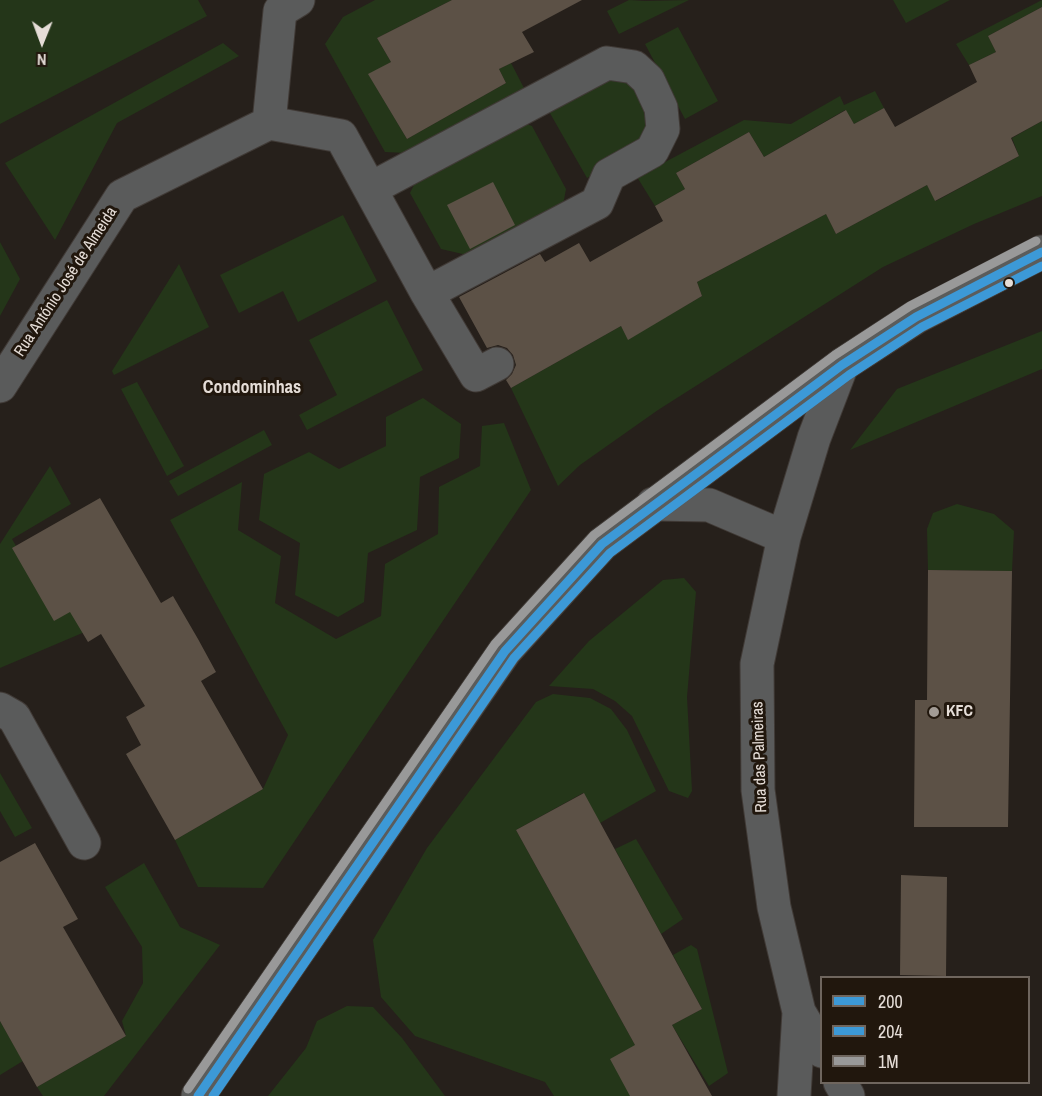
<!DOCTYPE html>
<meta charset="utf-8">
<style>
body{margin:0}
#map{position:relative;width:1042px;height:1096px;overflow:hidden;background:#26201b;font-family:"Archivo Narrow",sans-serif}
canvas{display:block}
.legend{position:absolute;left:820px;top:976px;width:210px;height:108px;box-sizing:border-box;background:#21170d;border:2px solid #6f665e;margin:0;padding:8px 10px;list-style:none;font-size:18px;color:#e5ddd7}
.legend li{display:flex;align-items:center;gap:12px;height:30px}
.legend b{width:30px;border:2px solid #6f665e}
.north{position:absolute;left:12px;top:12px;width:60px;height:60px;-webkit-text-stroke:4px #21170d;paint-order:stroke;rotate:181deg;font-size:16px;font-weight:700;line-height:24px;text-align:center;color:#e5ddd7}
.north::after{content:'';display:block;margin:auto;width:21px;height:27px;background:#e5ddd7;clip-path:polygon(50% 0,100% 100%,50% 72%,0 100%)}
</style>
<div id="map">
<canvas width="1042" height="1096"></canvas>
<ul class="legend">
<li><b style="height:8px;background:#3c99d7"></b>200</li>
<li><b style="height:8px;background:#3c99d7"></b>204</li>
<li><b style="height:8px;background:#999"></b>1M</li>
</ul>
<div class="north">N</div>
</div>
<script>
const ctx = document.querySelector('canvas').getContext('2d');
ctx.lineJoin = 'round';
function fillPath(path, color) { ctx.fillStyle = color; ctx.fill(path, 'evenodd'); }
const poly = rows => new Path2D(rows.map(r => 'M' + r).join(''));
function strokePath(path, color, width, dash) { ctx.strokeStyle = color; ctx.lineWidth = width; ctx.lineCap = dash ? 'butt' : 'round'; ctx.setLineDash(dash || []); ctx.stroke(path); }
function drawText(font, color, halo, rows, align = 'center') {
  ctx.font = font + ' "Archivo Narrow",sans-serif'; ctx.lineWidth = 6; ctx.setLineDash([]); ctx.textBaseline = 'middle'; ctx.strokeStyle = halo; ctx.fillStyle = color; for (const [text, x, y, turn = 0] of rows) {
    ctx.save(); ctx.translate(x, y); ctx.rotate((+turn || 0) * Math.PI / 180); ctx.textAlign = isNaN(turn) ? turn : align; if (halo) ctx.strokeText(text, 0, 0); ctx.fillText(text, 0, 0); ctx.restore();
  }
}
fillPath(poly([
 [0,0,198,0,207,16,0,124],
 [375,0,452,0,377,38,391,62,369,75,407,139,506,83,499,69,511,63,525,90,407,153,385,152,325,44,343,17],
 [629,0,645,1,689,0,619,34,607,11],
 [893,0,950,0,906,23],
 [1042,0,1042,7,988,36,996,52,969,65,956,44],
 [678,27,718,101,685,119,645,44],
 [223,43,239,56,117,123,55,240,5,163],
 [599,79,619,80,637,88,653,120,640,149,587,178,547,108],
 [875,91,884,108,854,124,845,110,764,157,749,132,676,173,685,189,655,206,637,177,744,120,791,124,840,96,844,105],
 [515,120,532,126,566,189,563,205,467,255,441,249,410,193,423,167],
 [1042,121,1042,196,974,224,883,267,658,410,580,465,558,486,511,388,621,326,628,339,702,296,697,282,826,214,836,234,927,185,936,201,1019,156,1012,138],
 [343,215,377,281,298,322,283,291,239,313,220,275],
 [0,242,20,279,0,316],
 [179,264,209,327,114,375,112,371],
 [387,300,423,370,307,430,299,415,337,395,309,340],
 [1042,331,1042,369,850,450,897,389],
 [137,382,184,466,167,476,121,389],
 [423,398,461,424,459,458,420,477,417,530,368,553,364,602,338,617,295,595,300,543,259,520,264,474,309,452,339,469,386,446,386,417],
 [504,423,531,490,263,888,198,887,175,840,263,789,288,735,170,520,242,482,238,530,281,556,275,603,336,639,381,616,385,564,438,534,439,487,480,466,482,426],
 [264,430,272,445,178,496,169,481],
 [50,466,71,504,12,539,54,611,70,602,87,631,0,668,0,544],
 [957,504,994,514,1014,531,1012,571,928,570,927,529,933,513],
 [684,578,696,592,687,697,692,791,688,798,669,791,632,716,615,701,593,689,549,686,589,641,663,580],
 [553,694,590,698,611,709,627,730,656,791,600,823,583,793,516,830,635,1045,630,1096,554,1096,545,1082,415,1036,381,997,373,940,427,848,536,702],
 [0,773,32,828,15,837,0,811],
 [636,839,683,919,661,934,615,849],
 [144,863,180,927,220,945,104,1096,43,1096,37,1087,126,1036,122,1021,143,983,142,947,105,887],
 [691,945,697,949,728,1073,709,1086,672,1025,702,1009,673,955],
 [347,1006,373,1007,402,1038,445,1096,268,1096,306,1048,317,1021],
 [0,1021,23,1061,0,1075]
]), '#243619');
fillPath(poly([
 [452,0,582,0,522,32,534,52,499,69,506,83,407,139,368,74,391,62,377,38],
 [1042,7,1042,121,1011,138,1019,156,935,201,927,185,836,234,826,214,697,282,702,296,628,340,621,326,511,388,506,380,512,374,516,365,513,355,507,348,498,345,487,348,459,297,540,254,545,262,579,243,590,262,663,221,655,206,685,189,676,173,749,132,764,157,846,110,854,124,884,108,895,127,977,82,969,65,996,52,988,36],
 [493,182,515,225,470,249,447,205],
 [100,498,161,603,173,596,198,639,216,672,201,681,263,789,175,840,126,754,141,745,126,717,145,706,101,634,88,642,70,612,54,621,12,548],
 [928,570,1012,571,1008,827,914,827,915,700,927,700],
 [584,793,702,1009,672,1025,712,1096,630,1096,610,1059,635,1045,516,830],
 [35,843,78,919,63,927,126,1036,37,1087,0,1021,0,862],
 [901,875,947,877,946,976,900,975]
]), '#5c5146');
const minor = poly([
 [607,63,634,67,648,80,661,108,663,129,652,151,609,175,597,203,427,293,370,189,607,63],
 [269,123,280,11,298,0],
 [269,123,341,136,370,189],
 [427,293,476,375,497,364],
 [0,386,122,196,269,123],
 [653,504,709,505,784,537],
 [0,709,14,717,84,843],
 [799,1012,822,1051],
 [840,1082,848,1096],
 [794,1096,799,1012,774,907,758,790,757,664,784,537,814,438,842,365]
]);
const major = poly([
 [198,1096,505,651,602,544,842,365,916,317,1042,252]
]);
strokePath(minor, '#403a36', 35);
strokePath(major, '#403a36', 35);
strokePath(minor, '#5a5b5b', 33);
strokePath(major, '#5b5c5b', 33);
strokePath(poly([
 [198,1096,505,651,602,544,842,365,916,317,1042,252]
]), '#3c99d7', 9);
strokePath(poly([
 [213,1096,514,658,610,553,849,375,922,327,1042,266]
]), '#3c99d7', 9);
strokePath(poly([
 [188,1089,495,644,594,535,835,355,910,306,1036,241]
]), '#999', 9);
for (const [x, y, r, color] of [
 [1009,283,5,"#e5ddd7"],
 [934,712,6,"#a29b95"]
]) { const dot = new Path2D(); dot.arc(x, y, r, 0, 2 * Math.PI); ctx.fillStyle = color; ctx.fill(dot); strokePath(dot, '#21170d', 2); }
drawText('16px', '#e5ddd7', '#21170d', [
 ["Rua António José de Almeida",66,282,-57],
 ["Rua das Palmeiras",760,757,-92]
]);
drawText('bold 16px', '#e5ddd7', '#21170d', [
 ["KFC",946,712]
], 'left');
drawText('bold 18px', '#e5ddd7', '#21170d', [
 ["Condominhas",252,388]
]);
</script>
